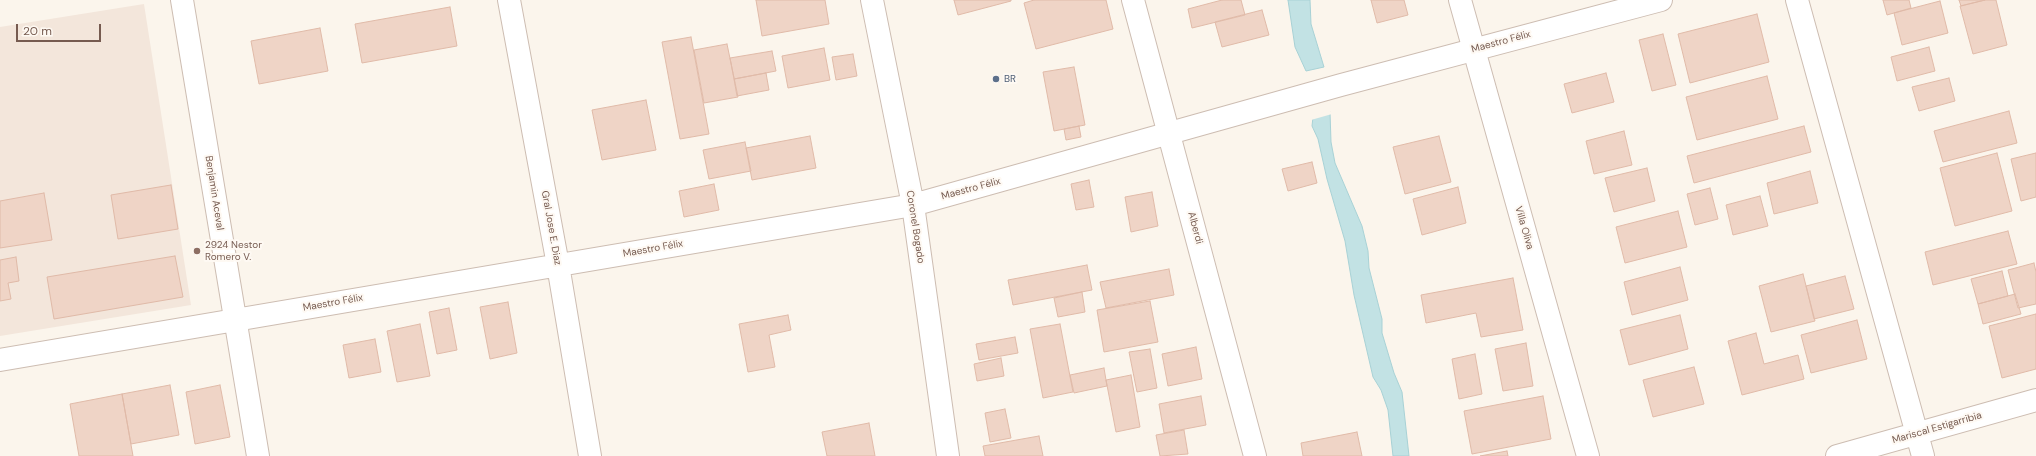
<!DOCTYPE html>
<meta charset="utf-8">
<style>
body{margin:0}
#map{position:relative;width:2036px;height:456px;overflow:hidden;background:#fbf5ec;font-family:"DM Sans",sans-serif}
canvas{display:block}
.scale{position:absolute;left:16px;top:24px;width:85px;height:18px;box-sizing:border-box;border:2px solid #765b50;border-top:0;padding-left:5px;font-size:12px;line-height:14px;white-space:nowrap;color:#765b50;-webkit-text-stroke:3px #fef9f3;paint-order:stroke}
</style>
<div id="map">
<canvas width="2036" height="456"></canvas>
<div class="scale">20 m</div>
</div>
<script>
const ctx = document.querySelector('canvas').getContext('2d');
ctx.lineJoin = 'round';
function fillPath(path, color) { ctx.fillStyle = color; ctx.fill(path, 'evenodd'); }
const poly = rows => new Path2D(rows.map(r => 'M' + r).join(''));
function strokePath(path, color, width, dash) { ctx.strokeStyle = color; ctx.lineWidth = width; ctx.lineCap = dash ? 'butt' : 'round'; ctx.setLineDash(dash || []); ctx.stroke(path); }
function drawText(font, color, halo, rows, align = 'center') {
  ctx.font = font + ' "DM Sans",sans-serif'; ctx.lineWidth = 4; ctx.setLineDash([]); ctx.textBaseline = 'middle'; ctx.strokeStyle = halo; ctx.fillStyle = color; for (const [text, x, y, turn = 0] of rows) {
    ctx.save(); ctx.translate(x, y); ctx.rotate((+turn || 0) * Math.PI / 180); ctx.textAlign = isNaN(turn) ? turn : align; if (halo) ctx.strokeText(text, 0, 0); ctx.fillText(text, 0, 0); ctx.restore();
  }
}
fillPath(poly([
 [144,4,191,305,0,336,0,27]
]), '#f3e6db');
const water = poly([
 [1288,0,1310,0,1311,24,1324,67,1306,71,1295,47,1288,0],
 [1330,112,1331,142,1335,163,1362,226,1368,251,1369,268,1382,319,1382,333,1394,373,1402,392,1409,456,1393,456,1388,410,1381,390,1373,377,1354,295,1345,241,1327,179,1318,139,1312,126,1313,117,1330,112]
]);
fillPath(water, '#c2e2e4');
strokePath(water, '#a8d1d5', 1);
fillPath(poly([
 [1330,110,1332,114,1311,120,1312,115]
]), '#fbf5ec');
const building = poly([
 [756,0,825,0,829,24,762,36,756,0],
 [954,0,1011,0,1011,1,958,15,954,0],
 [1034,0,1106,0,1113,29,1036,49,1024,3,1034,0],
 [1222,0,1241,0,1245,15,1192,28,1188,9,1222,0],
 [1371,0,1404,0,1408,15,1377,23,1371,0],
 [1883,0,1909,0,1911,8,1887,15,1883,0],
 [1959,0,1985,0,1961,6,1959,0],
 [1985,0,1996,0,2007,45,1973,54,1960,6,1985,0],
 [1940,1,1948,33,1902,45,1894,13,1940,1],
 [450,7,457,46,362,63,355,24,450,7],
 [1262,10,1269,35,1222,47,1215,22,1262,10],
 [1757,14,1769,62,1690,83,1678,34,1757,14],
 [320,28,328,71,259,84,251,41,320,28],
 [1663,34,1676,85,1652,91,1639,40,1663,34],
 [691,37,709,134,680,139,662,42,691,37],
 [727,44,738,97,704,103,694,50,727,44],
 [1929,47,1935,71,1897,81,1891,57,1929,47],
 [824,48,830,80,788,88,782,56,824,48],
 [772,51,776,71,734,79,730,58,772,51],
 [853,54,857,76,836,80,832,57,853,54],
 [1074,67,1085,125,1054,131,1043,72,1074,67],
 [766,73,769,90,737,96,734,79,766,73],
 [1606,73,1614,102,1572,113,1564,84,1606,73],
 [1767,76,1778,119,1697,140,1686,97,1767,76],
 [1949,78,1955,101,1919,111,1912,87,1949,78],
 [646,100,656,150,602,160,592,110,646,100],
 [2009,111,2017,143,1943,162,1934,131,2009,111],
 [1079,126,1081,137,1066,140,1064,129,1079,126],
 [1804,126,1811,152,1694,183,1687,156,1804,126],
 [1624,131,1632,165,1594,174,1586,141,1624,131],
 [810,136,816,168,752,180,746,148,810,136],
 [1439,136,1451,182,1405,194,1393,147,1439,136],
 [745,142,751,171,709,179,703,150,745,142],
 [1997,153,2012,211,1955,226,1940,168,1997,153],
 [2036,153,2036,197,2021,201,2011,159,2036,153],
 [1312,162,1317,183,1288,191,1282,169,1312,162],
 [1647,168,1655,201,1614,212,1605,178,1647,168],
 [1810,171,1818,203,1774,214,1767,183,1810,171],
 [1089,180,1094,207,1076,210,1071,184,1089,180],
 [714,184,719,210,684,217,679,191,714,184],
 [171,185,178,229,118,239,111,195,171,185],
 [1458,187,1466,223,1422,235,1413,199,1458,187],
 [1710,188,1718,219,1695,225,1687,194,1710,188],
 [1152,192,1158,226,1131,232,1125,197,1152,192],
 [44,193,52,240,0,248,0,201,44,193],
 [1760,196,1768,226,1733,235,1726,205,1760,196],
 [1678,211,1687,247,1625,263,1616,227,1678,211],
 [2008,231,2017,264,1933,285,1925,252,2008,231],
 [175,256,183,297,54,319,47,277,175,256],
 [16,257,19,281,8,283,11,299,0,301,0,260,16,257],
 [2034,263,2036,272,2036,304,2018,308,2008,270,2034,263],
 [1087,265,1092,290,1013,305,1008,280,1087,265],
 [1680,267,1688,300,1632,315,1624,282,1680,267],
 [1169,269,1174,295,1106,308,1100,282,1169,269],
 [2002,271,2008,296,1978,304,1971,279,2002,271],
 [1803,274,1815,321,1771,332,1759,286,1803,274],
 [1845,276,1854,309,1814,319,1806,286,1845,276],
 [1513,278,1523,330,1481,337,1476,313,1426,323,1421,295,1513,278],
 [1082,292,1085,312,1058,317,1054,298,1082,292],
 [2015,294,2021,314,1983,324,1978,304,2015,294],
 [1150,301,1158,342,1104,352,1097,310,1150,301],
 [508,302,517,353,490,359,480,307,508,302],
 [449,308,457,350,437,354,429,312,449,308],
 [2036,314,2036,369,2002,378,1989,326,2036,314],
 [788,315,791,330,769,335,775,367,748,372,739,324,788,315],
 [1680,315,1688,349,1629,365,1620,330,1680,315],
 [1857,320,1867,359,1811,373,1801,335,1857,320],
 [420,324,430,376,397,382,387,331,420,324],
 [1060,324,1073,392,1043,398,1030,329,1060,324],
 [1756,333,1764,364,1798,355,1804,379,1742,395,1728,341,1756,333],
 [1015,337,1018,353,979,360,976,344,1015,337],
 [375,339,381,372,349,378,343,345,375,339],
 [1526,343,1533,386,1503,391,1495,349,1526,343],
 [1196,347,1202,379,1168,386,1162,354,1196,347],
 [1150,349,1157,388,1137,392,1129,352,1150,349],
 [1475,354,1482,394,1459,399,1452,359,1475,354],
 [1001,358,1004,376,977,381,974,364,1001,358],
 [1694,367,1704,404,1653,417,1643,380,1694,367],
 [1104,368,1107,386,1074,393,1070,375,1104,368],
 [1131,375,1140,427,1116,432,1106,380,1131,375],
 [170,385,179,435,131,444,122,394,170,385],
 [220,385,230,437,195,444,186,392,220,385],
 [122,394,133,456,79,456,70,404,122,394],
 [1201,396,1206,425,1164,433,1159,404,1201,396],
 [1543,396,1551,439,1472,454,1464,411,1543,396],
 [1005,409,1011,438,990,442,985,413,1005,409],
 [869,423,875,456,827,456,822,432,869,423],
 [1184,430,1188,454,1160,456,1156,435,1184,430],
 [1357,432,1362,456,1303,456,1301,443,1357,432],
 [1039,436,1043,456,985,456,983,446,1039,436],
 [1507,451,1508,456,1480,456,1507,451]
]);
fillPath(building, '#efd4c6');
strokePath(building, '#e0baa8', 1);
const minor = poly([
 [182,0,258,456],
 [509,0,558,265,590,456],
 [1133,0,1255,456],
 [1460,0,1588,456],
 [1797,0,1923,456],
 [0,360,913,205],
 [1837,456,2036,400]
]);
const tertiary = poly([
 [872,0,913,205,948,456],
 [913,205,1341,85,1661,0]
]);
strokePath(minor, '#cdbdb2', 24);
strokePath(tertiary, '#cdbdb2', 24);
strokePath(minor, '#fff', 22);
strokePath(tertiary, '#fff', 22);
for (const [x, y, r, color] of [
 [996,79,4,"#5c6f8a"],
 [197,251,4,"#8d6e63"]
]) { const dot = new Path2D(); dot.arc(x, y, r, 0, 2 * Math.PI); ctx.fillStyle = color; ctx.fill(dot); strokePath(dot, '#fef9f3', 1.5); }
drawText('10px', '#765b50', '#fef9f3', [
 ["Maestro Félix",1501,42,-15],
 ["Maestro Félix",971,189,-15],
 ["Benjamin Aceval",214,193,81],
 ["Coronel Bogado",915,227,81],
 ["Gral Jose E. Diaz",551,228,80],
 ["Alberdi",1195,228,75],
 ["Villa Oliva",1524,228,74],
 ["Maestro Félix",653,249,-10],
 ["Maestro Félix",333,303,-10],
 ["Mariscal Estigarribia",1937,428,-16]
]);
drawText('10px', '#4e5e75', '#fef9f3', [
 ["BR",1004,79]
], 'left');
drawText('10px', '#785e54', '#fef9f3', [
 ["2924 Nestor",205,245],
 ["Romero V.",205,257]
], 'left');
</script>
